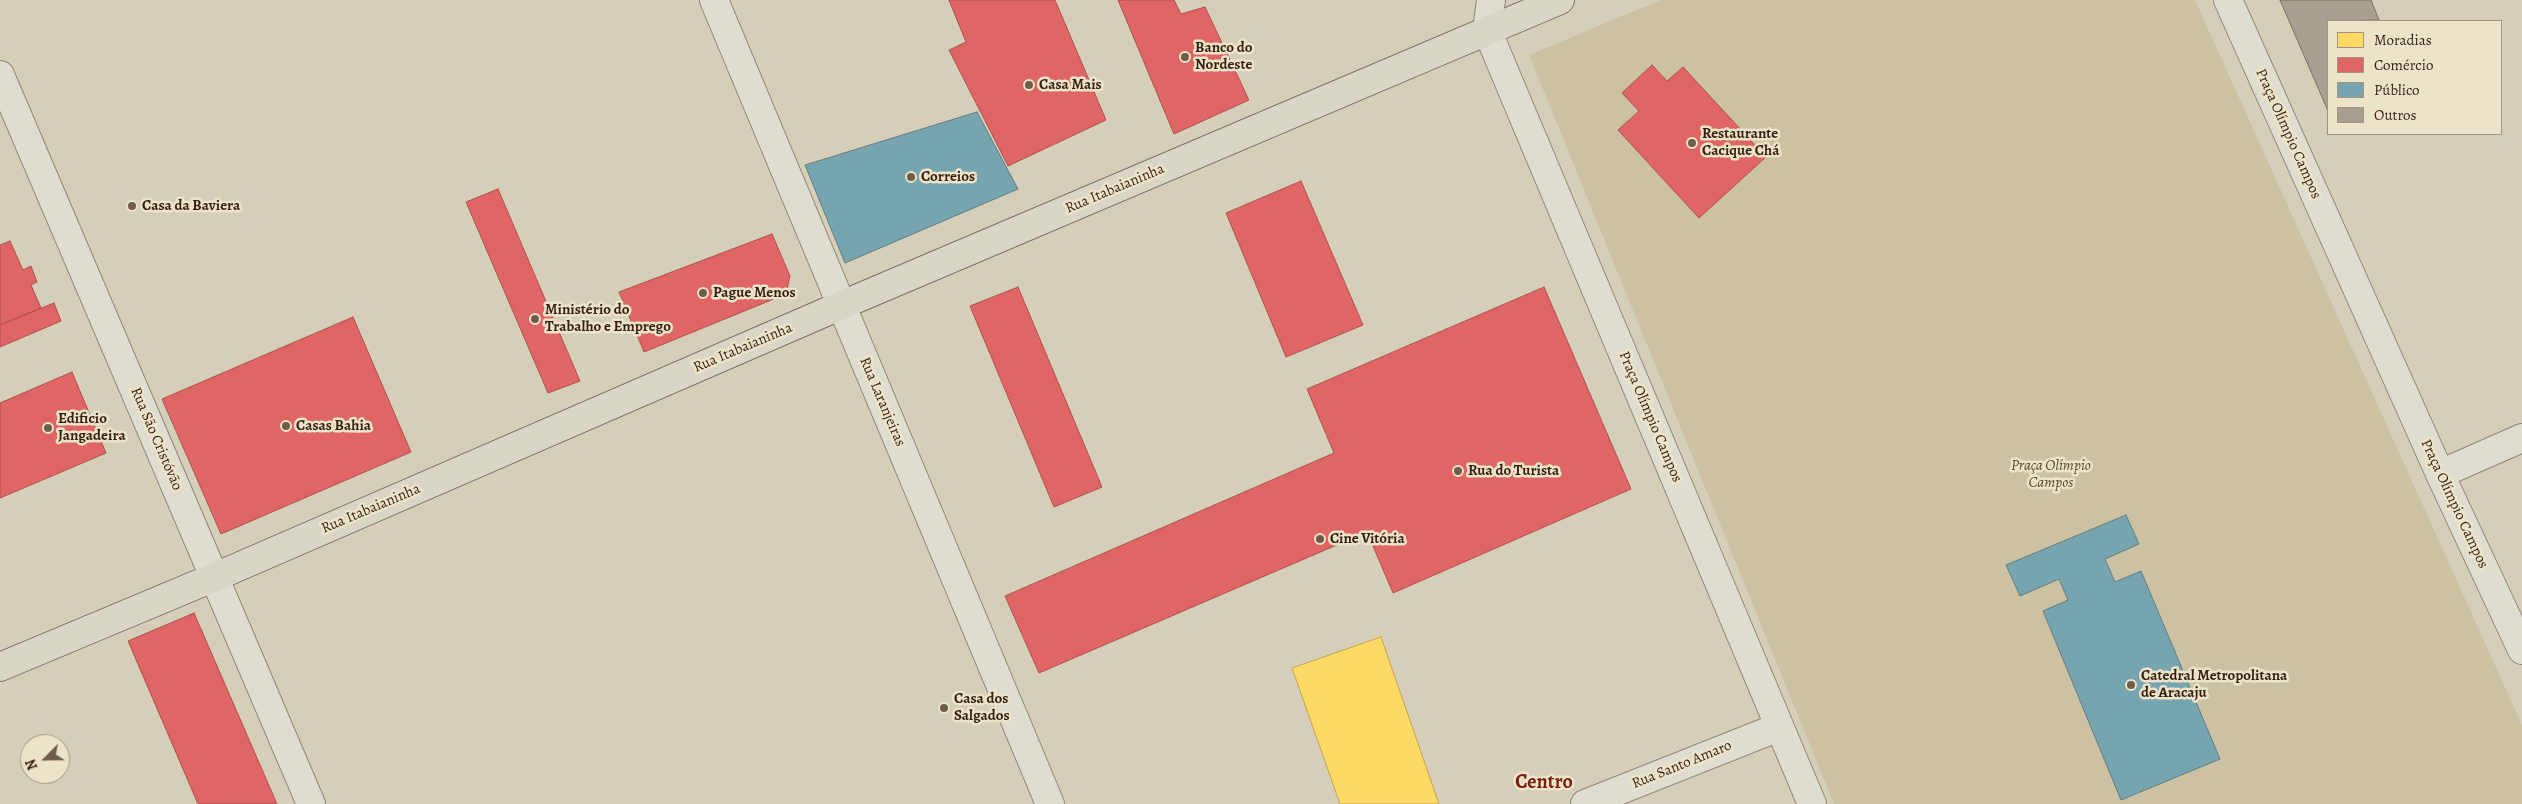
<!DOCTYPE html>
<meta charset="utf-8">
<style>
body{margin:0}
#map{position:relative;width:2522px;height:804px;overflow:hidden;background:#d5cfb9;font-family:Alegreya,serif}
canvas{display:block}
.legend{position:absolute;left:2327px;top:20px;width:175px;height:115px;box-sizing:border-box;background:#ece4c9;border:1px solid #a4957f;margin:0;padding:6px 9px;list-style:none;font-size:15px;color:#381f0f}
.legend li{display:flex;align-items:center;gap:10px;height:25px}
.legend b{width:25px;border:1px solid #a4957f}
.north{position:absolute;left:20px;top:734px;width:50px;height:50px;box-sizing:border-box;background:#ece4c9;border:1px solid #a4957f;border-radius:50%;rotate:247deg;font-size:14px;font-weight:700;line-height:20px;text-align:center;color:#381f0f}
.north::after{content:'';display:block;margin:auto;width:18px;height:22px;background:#6f5d4a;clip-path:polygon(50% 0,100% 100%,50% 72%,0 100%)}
</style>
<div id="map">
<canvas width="2522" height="804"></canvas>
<ul class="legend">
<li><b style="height:14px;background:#ffd966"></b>Moradias</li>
<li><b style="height:14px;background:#e06666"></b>Comércio</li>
<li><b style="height:14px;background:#76a5af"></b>Público</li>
<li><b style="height:14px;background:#a7a091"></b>Outros</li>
</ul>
<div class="north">N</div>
</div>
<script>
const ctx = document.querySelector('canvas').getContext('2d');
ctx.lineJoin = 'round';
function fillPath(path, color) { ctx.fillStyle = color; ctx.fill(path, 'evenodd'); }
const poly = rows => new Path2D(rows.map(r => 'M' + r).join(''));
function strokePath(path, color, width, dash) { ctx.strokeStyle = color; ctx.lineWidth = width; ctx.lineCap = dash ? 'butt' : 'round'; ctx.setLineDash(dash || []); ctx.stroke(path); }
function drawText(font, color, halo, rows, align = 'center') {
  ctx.font = font + ' Alegreya,serif'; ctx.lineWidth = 5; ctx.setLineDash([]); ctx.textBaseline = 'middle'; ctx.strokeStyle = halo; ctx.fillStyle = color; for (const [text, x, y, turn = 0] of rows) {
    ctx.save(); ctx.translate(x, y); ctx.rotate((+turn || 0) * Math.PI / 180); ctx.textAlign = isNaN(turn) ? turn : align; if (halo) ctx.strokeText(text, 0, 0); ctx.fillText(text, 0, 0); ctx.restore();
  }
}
fillPath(poly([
 [1661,0,2195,0,2522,725,2522,804,1834,804,1529,55]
]), '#ccc1a3');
const homes = poly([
 [1381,637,1439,804,1340,804,1292,668,1381,637]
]);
fillPath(homes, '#ffd966');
strokePath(homes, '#c3a14c', 1);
const shops = poly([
 [949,0,1055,0,1106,120,1008,166,949,50,966,42,949,0],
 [1118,0,1174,0,1181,14,1205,7,1249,100,1174,134,1118,0],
 [1652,65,1667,81,1683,67,1766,157,1699,218,1618,130,1639,111,1622,93,1652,65],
 [1301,181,1363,325,1286,357,1226,213,1301,181],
 [498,189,580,381,548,393,466,202,498,189],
 [772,234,790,276,786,294,644,352,619,292,772,234],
 [10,241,23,270,31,266,37,282,31,285,41,308,0,325,0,245,10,241],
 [1018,287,1102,487,1054,507,970,306,1018,287],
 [1544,287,1631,489,1393,593,1367,532,1039,673,1005,596,1334,453,1307,389,1544,287],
 [54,303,61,321,0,347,0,325,54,303],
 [353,317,411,452,221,534,162,399,353,317],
 [72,372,106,453,0,498,0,403,72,372],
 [194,613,277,804,198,804,128,641,194,613]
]);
fillPath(shops, '#e06666');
strokePath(shops, '#ae514c', 1);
const public = poly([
 [977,112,1018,189,845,263,805,165,977,112],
 [2126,515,2139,544,2105,559,2115,582,2141,571,2220,759,2121,800,2043,611,2068,600,2059,579,2020,596,2006,565,2126,515]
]);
fillPath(public, '#76a5af');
strokePath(public, '#637d7f', 1);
const building = poly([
 [2280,0,2371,0,2379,20,2328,21,2328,111,2280,0]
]);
fillPath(building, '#a7a091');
strokePath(building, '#787063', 1);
const minor = poly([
 [714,0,1050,804],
 [1491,0,1487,30,1812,804],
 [2228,0,2440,474,2522,650],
 [0,75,311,804],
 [2440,474,2522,438],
 [1585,804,1779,727]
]);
const major = poly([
 [0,667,215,577,842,305,1560,0]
]);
strokePath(minor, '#8e8779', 30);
strokePath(major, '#787063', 30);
strokePath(minor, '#dfdcd0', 28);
strokePath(major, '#d9d6c8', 28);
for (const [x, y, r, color] of [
 [1185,57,5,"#6f5d4a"],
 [1029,85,5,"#6f5d4a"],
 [1692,143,5,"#6f5d4a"],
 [911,177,5,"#6f5d4a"],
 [132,206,5,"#6f5d4a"],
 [703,293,5,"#6f5d4a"],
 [535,319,5,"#6f5d4a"],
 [286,426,5,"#6f5d4a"],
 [48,428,5,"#6f5d4a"],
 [1458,471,5,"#6f5d4a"],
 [1320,539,5,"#6f5d4a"],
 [2131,685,5,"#6f5d4a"],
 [944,708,5,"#6f5d4a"]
]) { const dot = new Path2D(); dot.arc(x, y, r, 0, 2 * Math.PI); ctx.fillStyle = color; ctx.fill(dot); strokePath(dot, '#ece4c9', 2); }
drawText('bold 15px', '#381f0f', '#ece4c9', [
 ["Banco do",1195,48],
 ["Nordeste",1195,65],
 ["Casa Mais",1039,85],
 ["Restaurante",1702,134],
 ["Cacique Chá",1702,151],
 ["Correios",921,177],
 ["Casa da Baviera",142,206],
 ["Pague Menos",713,293],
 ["Ministério do",545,310],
 ["Trabalho e Emprego",545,327],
 ["Edificio",58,419],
 ["Jangadeira",58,436],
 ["Casas Bahia",296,426],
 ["Rua do Turista",1468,471],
 ["Cine Vitória",1330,539],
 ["Catedral Metropolitana",2141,676],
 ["de Aracaju",2141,693],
 ["Casa dos",954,699],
 ["Salgados",954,716]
], 'left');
drawText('15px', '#381f0f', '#ece4c9', [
 ["Praça Olímpio Campos",2288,134,66],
 ["Rua Itabaianinha",1115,189,-23],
 ["Rua Itabaianinha",743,348,-23],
 ["Rua Laranjeiras",882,402,67],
 ["Praça Olímpio Campos",1650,417,67],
 ["Rua São Cristóvão",156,439,67],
 ["Praça Olímpio Campos",2454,504,65],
 ["Rua Itabaianinha",371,509,-23],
 ["Rua Santo Amaro",1682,765,-22]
]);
drawText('italic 15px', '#5b4530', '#ece4c9', [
 ["Praça Olímpio",2051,466],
 ["Campos",2051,483]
]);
drawText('bold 20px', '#7a1f14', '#ece4c9', [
 ["Centro",1544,783]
]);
</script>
